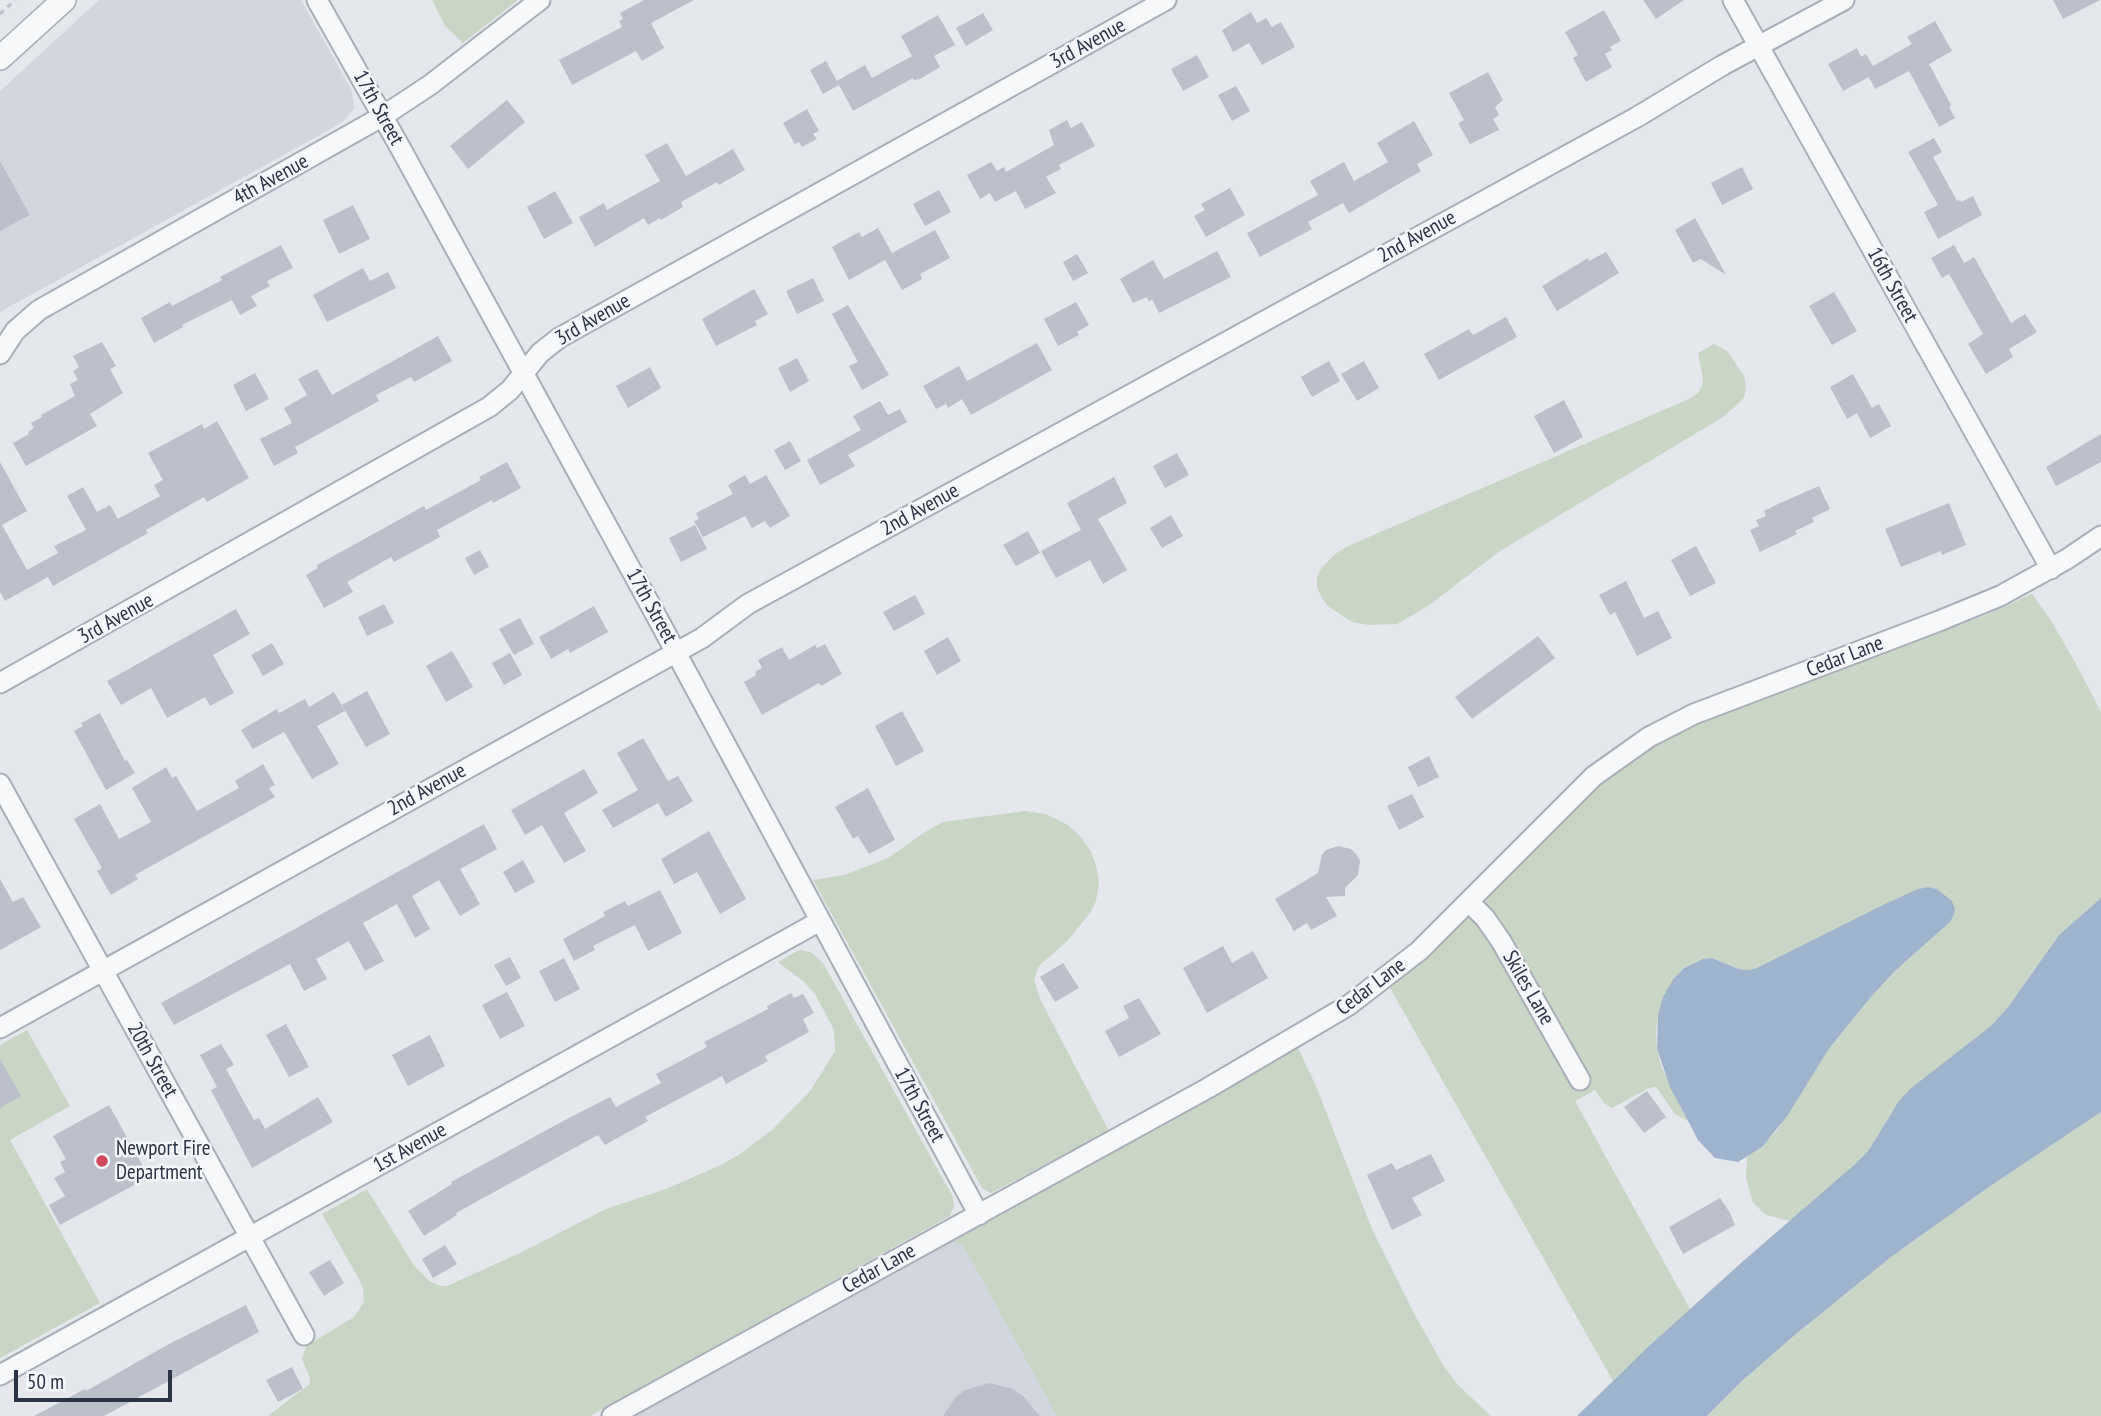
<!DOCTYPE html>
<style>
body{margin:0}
#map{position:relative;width:2101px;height:1416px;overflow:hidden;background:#e4e7ec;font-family:"PT Sans Narrow",sans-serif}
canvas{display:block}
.scale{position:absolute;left:14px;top:1370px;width:158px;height:32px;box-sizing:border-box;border:4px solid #2b3445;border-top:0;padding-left:9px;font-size:21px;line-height:24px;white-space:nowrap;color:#2b3445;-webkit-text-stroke:5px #f4f6f9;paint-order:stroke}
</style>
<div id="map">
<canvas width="2101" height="1416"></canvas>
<div class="scale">50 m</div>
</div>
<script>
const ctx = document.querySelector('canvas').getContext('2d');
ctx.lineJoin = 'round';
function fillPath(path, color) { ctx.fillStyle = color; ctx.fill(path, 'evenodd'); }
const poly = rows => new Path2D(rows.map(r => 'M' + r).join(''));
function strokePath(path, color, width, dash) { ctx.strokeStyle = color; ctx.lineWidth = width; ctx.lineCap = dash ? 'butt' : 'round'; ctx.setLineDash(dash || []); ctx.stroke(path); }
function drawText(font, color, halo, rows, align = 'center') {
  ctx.font = font + ' "PT Sans Narrow",sans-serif'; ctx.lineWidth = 5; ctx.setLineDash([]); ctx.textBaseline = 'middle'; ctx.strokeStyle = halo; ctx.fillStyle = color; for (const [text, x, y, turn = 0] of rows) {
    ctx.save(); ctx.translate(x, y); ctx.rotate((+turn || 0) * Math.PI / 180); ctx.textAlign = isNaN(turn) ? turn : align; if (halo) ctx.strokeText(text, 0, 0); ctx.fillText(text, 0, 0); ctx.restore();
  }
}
fillPath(poly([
 [99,0,301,0,352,91,354,109,344,120,329,130,0,312,0,91],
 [1253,1074,1443,1416,633,1416,1088,1166]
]), '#d2d6de');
fillPath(poly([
 [432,0,518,0,463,43,445,26],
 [1714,344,1728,352,1744,376,1746,387,1744,398,1723,417,1500,551,1428,606,1397,624,1369,625,1352,622,1329,607,1322,598,1317,588,1317,577,1321,569,1335,554,1348,546,1689,399,1697,394,1702,386,1703,379,1698,353],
 [2032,594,2050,619,2075,662,2101,712,2101,898,2059,935,2008,1007,1992,1025,1898,1102,1869,1150,1854,1165,1790,1221,1766,1215,1753,1203,1746,1178,1747,1157,1776,1132,1828,1050,1870,998,1894,972,1950,922,1954,915,1952,901,1937,889,1928,887,1918,889,1757,968,1748,970,1739,969,1712,958,1703,959,1684,968,1674,978,1658,1015,1656,1032,1657,1049,1661,1066,1688,1121,1675,1114,1656,1087,1649,1088,1612,1108,1604,1103,1595,1090,1575,1101,1690,1309,1613,1381,1390,988,1468,918,1605,779,1642,753,1687,728,1984,616],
 [1025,811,1046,814,1068,825,1080,836,1090,850,1096,865,1099,882,1096,901,1090,913,1067,941,1039,966,1034,979,1040,999,1109,1131,991,1193,982,1188,813,880,844,875,888,858,928,830,943,822],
 [799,950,811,952,823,963,953,1197,954,1206,950,1216,590,1416,268,1416,310,1384,310,1378,302,1359,306,1346,354,1317,364,1302,363,1288,359,1279,322,1214,367,1189,413,1264,429,1281,441,1286,447,1286,522,1252,606,1209,666,1189,721,1165,740,1154,772,1130,811,1090,835,1051,834,1030,815,994,803,981,778,962],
 [27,1030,70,1106,10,1140,100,1303,0,1358,0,1045],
 [1298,1048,1316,1086,1372,1229,1415,1315,1443,1365,1457,1384,1491,1416,1057,1416,968,1254,963,1246,953,1241],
 [2101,1112,2101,1416,1707,1416,1743,1380,1796,1334,1891,1257,1989,1187]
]), '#c9d6c5');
fillPath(poly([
 [1928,887,1937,889,1952,901,1955,909,1954,915,1950,922,1894,972,1870,998,1828,1050,1788,1115,1762,1147,1738,1162,1715,1158,1698,1140,1688,1121,1670,1087,1657,1049,1658,1015,1663,997,1674,978,1684,968,1703,959,1712,958,1739,969,1748,970,1757,968,1885,904,1918,889],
 [2101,898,2101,1112,1989,1187,1891,1257,1796,1334,1743,1380,1707,1416,1577,1416,1648,1347,1741,1263,1854,1165,1869,1150,1898,1102,1910,1089,1992,1025,2008,1007,2059,935]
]), '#9fb4cc');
fillPath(poly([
 [644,0,694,0,651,23,664,48,642,61,636,51,572,85,559,60,622,27,619,21,623,19,620,13],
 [1643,0,1684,0,1656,19],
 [2053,0,2100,0,2063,19],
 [1604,10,1621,41,1610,47,1612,50,1605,54,1612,67,1586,82,1573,58,1578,55,1565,32],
 [1251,12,1257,23,1266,18,1272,27,1281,22,1295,47,1262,65,1249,43,1233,52,1222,30],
 [983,13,993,30,966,46,956,28],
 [938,15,955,45,934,56,940,67,920,79,914,80,913,78,853,111,837,81,865,65,872,78,912,56,901,36],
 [1935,21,1952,51,1929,64,1951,105,1949,107,1955,118,1939,127,1909,71,1875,89,1869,77,1843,91,1828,64,1857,48,1861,57,1866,54,1873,66,1912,44,1907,37],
 [1197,55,1209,77,1183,91,1171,69],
 [826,61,839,85,823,94,810,70],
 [1488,72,1503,100,1495,107,1499,115,1493,119,1499,130,1470,144,1458,123,1464,120,1449,93],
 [1236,86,1250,111,1232,121,1218,95],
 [507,100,525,122,468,169,450,146],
 [807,109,819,131,813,134,817,139,802,147,799,142,795,144,783,123],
 [1067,120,1071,128,1082,122,1095,146,1059,165,1061,169,1046,177,1056,193,1025,209,1016,191,995,202,990,193,980,199,967,175,991,162,997,171,1004,167,1006,172,1054,145,1049,130],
 [1414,121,1433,155,1417,164,1421,171,1349,213,1343,203,1308,222,1312,229,1260,257,1247,233,1318,195,1310,181,1344,162,1354,181,1388,162,1377,143],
 [1934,138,1942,152,1933,157,1957,201,1960,200,1961,202,1973,196,1982,215,1938,239,1924,212,1938,205,1908,152],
 [667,143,686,176,733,149,745,170,719,185,717,182,681,202,683,207,661,220,660,218,648,225,644,218,595,247,579,217,604,203,607,210,660,181,645,155],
 [0,161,30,215,0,231],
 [1742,167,1753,189,1722,205,1711,183],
 [1230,188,1245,215,1206,237,1194,216,1205,210,1201,204],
 [939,190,951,212,925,226,913,204],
 [555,191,573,223,544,239,527,207],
 [353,205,370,239,339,254,323,220],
 [1695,218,1726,275,1701,259,1693,263,1675,230],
 [878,228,892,253,935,230,950,258,920,274,922,279,902,290,885,260,849,280,832,247,859,232,862,237],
 [281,245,293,268,267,281,270,286,251,296,257,306,240,315,232,300,182,325,183,327,154,343,141,318,170,302,172,306,222,280,220,277],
 [1954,245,1964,263,1974,257,2011,323,2025,314,2037,332,2009,349,2013,357,1986,374,1968,344,1983,334,1949,274,1942,278,1931,258],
 [1217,251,1231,277,1159,313,1152,299,1149,302,1147,297,1133,303,1120,279,1153,260,1164,279],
 [1606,252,1619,273,1557,311,1542,286,1588,258,1589,261],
 [1077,254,1088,273,1073,281,1063,262],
 [363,268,370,281,388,272,396,288,327,322,313,295],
 [813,278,824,301,797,314,786,291],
 [754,289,768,314,755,321,757,325,716,346,702,319],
 [1834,292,1857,331,1832,345,1809,306],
 [1076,302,1089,325,1077,332,1079,335,1058,346,1044,319],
 [848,305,889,375,862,390,849,366,858,362,832,314],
 [1506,317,1517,337,1439,380,1424,354,1469,329,1473,335],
 [438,336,452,361,414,382,411,377,376,395,379,401,295,447,298,453,274,466,260,439,292,423,284,408,307,395,298,379,317,369,332,395],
 [102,342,116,366,110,369,123,393,90,414,97,426,26,466,13,443,29,434,28,432,34,428,31,423,42,417,41,415,75,396,70,384,78,380,73,371,79,367,73,356],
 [1037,343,1052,370,971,415,962,399,948,408,946,404,936,409,923,386,959,366,967,381],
 [797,358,809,381,790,392,778,368],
 [1329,361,1340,381,1312,397,1301,377],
 [1364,361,1379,388,1357,401,1341,374],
 [650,367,661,388,628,408,616,386],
 [255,373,269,399,246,411,233,385],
 [1853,374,1872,408,1879,404,1891,426,1870,438,1857,413,1847,419,1830,387],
 [1564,400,1583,437,1554,453,1534,416],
 [880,401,888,415,900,409,907,422,848,455,855,466,820,485,807,460,861,430,853,416],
 [217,421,249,478,207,502,204,497,146,530,148,533,53,586,48,577,5,601,0,592,0,462,27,511,2,525,27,570,58,553,54,546,86,530,67,496,83,487,97,512,110,505,118,519,160,496,154,485,163,480,148,453,202,424,204,429],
 [2101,434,2101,462,2056,486,2046,467],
 [790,441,801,461,785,470,774,450],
 [1177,453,1189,475,1165,488,1153,466],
 [507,462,521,488,493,503,492,500,437,530,440,537,394,562,391,557,347,582,353,592,324,608,306,575,318,568,317,565,424,506,426,510,481,480,479,477],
 [745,475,750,484,766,475,790,516,770,528,765,521,752,528,745,516,703,537,694,521,699,519,696,513,733,494,728,485],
 [1114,477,1127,503,1098,519,1127,570,1103,584,1090,560,1056,578,1041,551,1081,530,1067,503],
 [1819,486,1830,509,1812,518,1814,522,1795,531,1797,534,1760,552,1750,530,1759,526,1756,520,1766,516,1764,511,1778,504],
 [1949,503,1966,545,1942,555,1941,551,1901,567,1885,529],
 [1171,515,1183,536,1162,548,1150,528],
 [695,525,707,549,681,562,669,538],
 [1028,531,1040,553,1016,566,1003,545],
 [1696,546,1716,583,1690,596,1671,560],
 [480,550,489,567,474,575,465,558],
 [1626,581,1644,618,1658,611,1672,638,1637,656,1615,612,1610,615,1599,595],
 [915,595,925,614,894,631,883,612],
 [384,604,394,623,367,636,358,617],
 [594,606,608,632,570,653,568,649,551,659,539,637],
 [236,609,250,634,213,655,234,693,210,706,205,697,167,718,151,688,121,705,107,681],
 [520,618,534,644,514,655,499,629],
 [1538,636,1555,658,1472,719,1455,697],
 [948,637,961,661,937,675,924,651],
 [272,643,284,664,263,676,251,655],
 [825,644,842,674,821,686,819,683,762,715,744,682,756,675,755,672,762,668,758,660,782,647,789,660,815,645,817,648],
 [452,651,473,687,446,702,426,666],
 [510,653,522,675,504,685,492,663],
 [367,691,390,734,366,747,342,705],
 [334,692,345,711,317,726,339,764,312,779,284,732,253,749,241,730,277,709,279,713,305,699,309,707],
 [902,711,924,751,896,766,875,726],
 [100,713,125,761,127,760,135,773,106,790,74,731,83,726,81,723],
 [643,738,668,781,678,776,693,801,666,817,658,803,613,828,602,810,638,790,617,753],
 [1429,756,1439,777,1418,787,1408,767],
 [263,764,275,785,269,788,275,797,135,875,138,879,111,895,97,871,102,868,74,819,100,804,119,839,151,822,132,788,166,767,172,778,176,776,197,811,239,788,235,781],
 [584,769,598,793,564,813,586,851,564,863,542,825,525,835,511,810],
 [868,788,895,840,869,854,858,836,853,839,835,807],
 [1412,794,1424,817,1399,830,1387,806],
 [484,824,497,849,460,869,480,904,460,916,439,880,412,896,430,929,415,938,397,904,363,923,384,961,365,971,349,941,316,959,327,979,304,991,290,964,174,1025,161,1003],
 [709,831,746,899,720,914,697,872,674,884,661,859],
 [1338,846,1351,849,1356,854,1360,861,1358,875,1345,888,1345,896,1326,897,1337,916,1311,930,1307,923,1294,931,1275,899,1318,873,1322,855,1326,850],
 [523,860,535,882,515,893,503,872],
 [0,879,13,902,23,897,41,927,0,950],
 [660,890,682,933,648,951,635,925,593,946,595,950,574,961,563,939,605,916,603,912,625,901,628,906],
 [1223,946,1232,963,1253,951,1268,978,1207,1013,1183,968],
 [510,957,521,978,506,986,494,965],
 [564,958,580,989,555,1002,539,971],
 [1063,963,1079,988,1055,1002,1040,977],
 [507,992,525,1026,500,1039,482,1005],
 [791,993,794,998,803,994,814,1013,803,1019,809,1032,765,1056,768,1061,726,1084,722,1076,645,1117,648,1121,605,1145,598,1135,456,1213,457,1215,424,1236,408,1211,452,1184,451,1182,567,1119,610,1097,616,1107,661,1083,656,1074,707,1047,704,1042,768,1009,767,1006],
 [1139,998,1161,1034,1119,1057,1105,1031,1129,1018,1123,1006],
 [286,1024,309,1067,289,1077,266,1035],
 [430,1035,445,1066,408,1086,392,1055],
 [221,1044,234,1065,226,1069,254,1120,259,1118,265,1129,318,1097,333,1122,252,1168,211,1090,217,1087,200,1055],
 [0,1059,21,1096,0,1108],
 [1647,1091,1666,1117,1644,1133,1624,1107],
 [109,1105,149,1177,60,1225,49,1205,65,1196,54,1178,65,1172,60,1162,66,1159,53,1136],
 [1431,1154,1445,1181,1412,1198,1422,1215,1392,1230,1367,1175,1392,1163,1396,1170],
 [1720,1198,1729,1211,1735,1225,1683,1254,1669,1227],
 [445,1245,457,1264,433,1278,422,1259],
 [330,1260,344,1283,324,1296,309,1272],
 [246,1305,259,1332,104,1416,34,1416,85,1389,86,1391,169,1344],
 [292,1367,303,1389,278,1402,266,1380],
 [989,1383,1013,1389,1023,1396,1040,1416,943,1416,955,1398,965,1390]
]), '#bbc0ca');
const minor = poly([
 [317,0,401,149,659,621,979,1215],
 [1733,0,2051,569],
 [0,354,15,331,39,310,383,116,430,85,540,0],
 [0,683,489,407,510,390,540,353,559,338,1166,0],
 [0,784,304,1335],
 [1469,902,1485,918,1501,941,1580,1080],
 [0,1028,702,638,748,604,1637,117,1723,65,1844,0],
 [0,1375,820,921],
 [612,1416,1208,1088,1349,1005,1419,951,1594,776,1649,737,1694,714,1939,621,2000,596,2067,559,2101,536]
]);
const tertiary = poly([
 [0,58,64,0]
]);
strokePath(minor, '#a9aeb7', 23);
strokePath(tertiary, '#a9aeb7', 26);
strokePath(poly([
 [0,14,15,0]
]), '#c2c5cb', 3.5, [5, 5]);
strokePath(minor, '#f7f8fa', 19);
strokePath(tertiary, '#f7f8fa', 23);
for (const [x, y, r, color] of [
 [102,1161,7,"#d1495b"]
]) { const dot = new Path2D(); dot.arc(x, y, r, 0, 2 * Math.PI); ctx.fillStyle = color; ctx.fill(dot); strokePath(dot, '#f4f6f9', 2.5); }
drawText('21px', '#2b3445', '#f4f6f9', [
 ["3rd Avenue",1088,44,-29],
 ["17th Street",378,108,61],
 ["4th Avenue",271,180,-29],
 ["2nd Avenue",1417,237,-29],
 ["16th Street",1892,285,61],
 ["3rd Avenue",593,320,-30],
 ["2nd Avenue",920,510,-29],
 ["17th Street",651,606,61],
 ["3rd Avenue",116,619,-29],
 ["Cedar Lane",1845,657,-21],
 ["2nd Avenue",427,790,-29],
 ["Cedar Lane",1371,987,-37],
 ["Skiles Lane",1528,988,60],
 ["20th Street",152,1060,61],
 ["17th Street",919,1105,61],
 ["1st Avenue",410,1148,-29],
 ["Cedar Lane",879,1269,-29]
]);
drawText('21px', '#2b3445', '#f4f6f9', [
 ["Newport Fire",116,1149],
 ["Department",116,1173]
], 'left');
</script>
